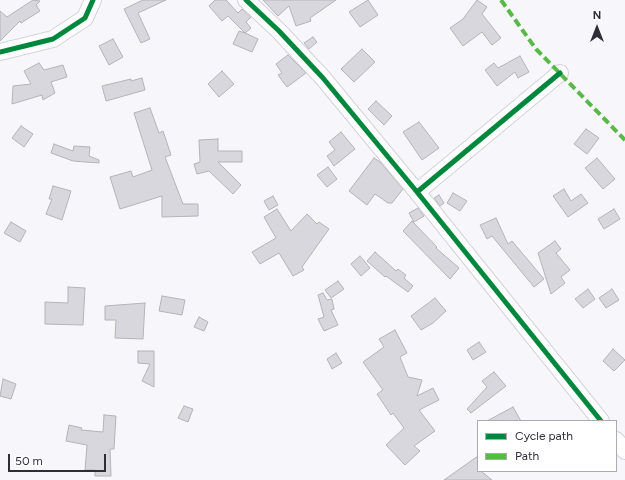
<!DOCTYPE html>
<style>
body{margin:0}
#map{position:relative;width:625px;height:480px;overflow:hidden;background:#f7f6fb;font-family:Figtree,sans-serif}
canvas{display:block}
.legend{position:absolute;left:477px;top:420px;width:140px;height:52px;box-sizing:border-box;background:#fff;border:1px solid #acabaf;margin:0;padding:5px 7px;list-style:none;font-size:12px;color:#302d36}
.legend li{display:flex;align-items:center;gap:8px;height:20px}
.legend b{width:20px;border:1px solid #acabaf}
.north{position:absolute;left:577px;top:8px;width:40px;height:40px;-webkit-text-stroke:3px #fff;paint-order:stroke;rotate:0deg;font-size:11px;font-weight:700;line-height:16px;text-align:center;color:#302d36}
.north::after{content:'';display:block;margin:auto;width:14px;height:18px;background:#302d36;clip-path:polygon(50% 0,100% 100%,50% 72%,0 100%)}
.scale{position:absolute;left:8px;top:454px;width:98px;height:18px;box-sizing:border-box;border:2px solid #302d36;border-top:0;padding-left:5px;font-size:12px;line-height:14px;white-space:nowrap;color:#302d36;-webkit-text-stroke:3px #fff;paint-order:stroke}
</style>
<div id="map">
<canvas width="625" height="480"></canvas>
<ul class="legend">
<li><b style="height:5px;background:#00873e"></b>Cycle path</li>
<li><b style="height:5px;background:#58b947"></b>Path</li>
</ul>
<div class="north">N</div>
<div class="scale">50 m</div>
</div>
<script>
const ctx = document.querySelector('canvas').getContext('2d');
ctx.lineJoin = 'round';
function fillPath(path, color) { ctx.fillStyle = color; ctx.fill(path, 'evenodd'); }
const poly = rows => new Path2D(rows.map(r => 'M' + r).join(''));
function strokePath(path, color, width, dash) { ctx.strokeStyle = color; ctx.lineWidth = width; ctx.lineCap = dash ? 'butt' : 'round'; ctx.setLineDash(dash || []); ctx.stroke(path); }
const building = poly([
 [33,0,40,1,36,5,40,11,21,23,20,21,0,41,0,11,7,17,33,0],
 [143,0,166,0,138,13,150,39,141,43,124,9,143,0],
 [215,0,226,0,238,13,242,9,251,17,246,22,251,28,245,33,258,39,252,52,233,44,239,31,245,33,228,16,222,21,209,6,215,0],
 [263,0,336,0,310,18,311,21,296,26,289,6,278,16,263,0],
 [368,0,378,15,360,27,349,12,368,0],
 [477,0,487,7,482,14,501,38,492,45,482,32,463,46,450,28,463,19,477,0],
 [313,37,317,42,309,49,304,43,313,37],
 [113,39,123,57,109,65,99,46,113,39],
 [362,49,375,62,354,82,341,69,362,49],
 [288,55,306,73,287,87,278,75,282,73,276,64,288,55],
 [520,56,529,72,518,78,515,72,497,86,485,70,494,63,498,68,520,56],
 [39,63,44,70,63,65,67,77,51,82,55,93,43,100,42,95,12,104,13,86,31,84,24,71,39,63],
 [222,71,234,84,219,97,208,84,222,71],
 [142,78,145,90,106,101,102,86,131,79,131,81,142,78],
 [376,101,392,116,384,125,368,109,376,101],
 [150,108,159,133,163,131,171,155,165,157,183,204,198,204,198,216,162,217,162,196,120,209,110,177,131,171,133,177,152,170,134,113,150,108],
 [419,122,439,148,422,160,403,132,419,122],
 [21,126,33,134,24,147,12,138,21,126],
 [586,129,599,138,587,154,574,144,586,129],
 [341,132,355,149,334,166,327,156,335,150,329,142,341,132],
 [218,139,218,151,242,151,242,162,218,162,241,185,233,194,209,171,197,174,194,164,200,162,199,140,218,139],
 [54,144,73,151,74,146,90,147,89,156,99,160,99,163,73,161,51,153,54,144],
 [374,158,380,162,403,189,392,203,388,203,375,194,367,205,349,191,374,158],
 [597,158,615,179,603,189,585,168,597,158],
 [328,167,337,179,327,187,317,175,328,167],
 [53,186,71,191,62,220,46,214,52,199,49,199,53,186],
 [564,189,571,201,581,194,588,203,568,217,553,196,564,189],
 [453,193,467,201,460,211,447,203,453,193],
 [439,195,444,203,440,206,434,198,439,195],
 [273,196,278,205,269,210,264,201,273,196],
 [418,208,424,216,414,222,409,213,418,208],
 [277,209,291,231,307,214,317,224,319,222,329,229,302,267,304,270,293,276,279,253,260,264,252,252,276,238,264,217,277,209],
 [614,209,620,219,604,229,598,219,614,209],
 [496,218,508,244,512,241,544,279,534,287,492,236,487,239,480,225,496,218],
 [412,221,437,247,436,248,459,268,450,279,403,231,412,221],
 [11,222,26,231,20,242,4,233,11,222],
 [555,241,561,249,556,253,570,270,561,277,565,283,551,294,538,253,555,241],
 [375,252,396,271,398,269,406,275,404,278,413,286,408,292,386,276,385,277,367,261,375,252],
 [360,256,370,268,361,276,351,264,360,256],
 [338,281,344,289,331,298,325,290,338,281],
 [68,287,85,288,83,325,45,324,45,302,68,303,68,287],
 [588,289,595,299,583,308,575,299,588,289],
 [612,289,619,300,606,308,599,298,612,289],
 [323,293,327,300,332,299,334,309,331,310,338,325,324,331,318,319,324,317,318,295,323,293],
 [162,296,185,300,182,315,159,311,162,296],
 [435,298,446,311,433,323,421,330,411,316,435,298],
 [145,303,143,339,115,338,116,320,105,320,105,306,145,303],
 [199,317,208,322,204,331,194,327,199,317],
 [395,330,407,353,400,357,408,377,422,380,417,396,433,388,439,400,419,410,435,431,414,446,420,451,405,465,386,445,404,428,393,413,391,415,377,394,383,390,363,362,384,347,379,339,395,330],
 [479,342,486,352,473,360,467,350,479,342],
 [613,349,625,360,614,371,603,361,613,349],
 [138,351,154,351,154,387,142,381,150,364,138,363,138,351],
 [336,353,342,363,332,369,327,359,336,353],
 [494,372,506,386,471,413,467,409,487,387,482,381,494,372],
 [3,379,16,384,11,399,0,396,3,379],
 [184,406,193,409,188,422,178,418,184,406],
 [513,407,521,421,487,421,513,407],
 [104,415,116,416,114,449,110,449,111,476,95,476,95,470,85,470,87,445,66,441,69,425,82,428,81,430,103,432,104,415],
 [478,456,478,471,481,471,492,480,444,480,478,456]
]);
fillPath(building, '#d9d7de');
strokePath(building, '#b5b3ba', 1);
const street = poly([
 [246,0,279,31,323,78,417,192,601,421],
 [0,52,53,39,85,18,93,0],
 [417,192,560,73],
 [616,440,625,451]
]);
strokePath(street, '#d5d3da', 18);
strokePath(street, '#fefefe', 16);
strokePath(poly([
 [501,0,536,49,625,140]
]), '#58b947', 4, [8, 4]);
strokePath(poly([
 [246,0,279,31,323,78,417,192,601,421],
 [0,52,53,39,85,18,93,0],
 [417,192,560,73]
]), '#00873e', 5);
</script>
